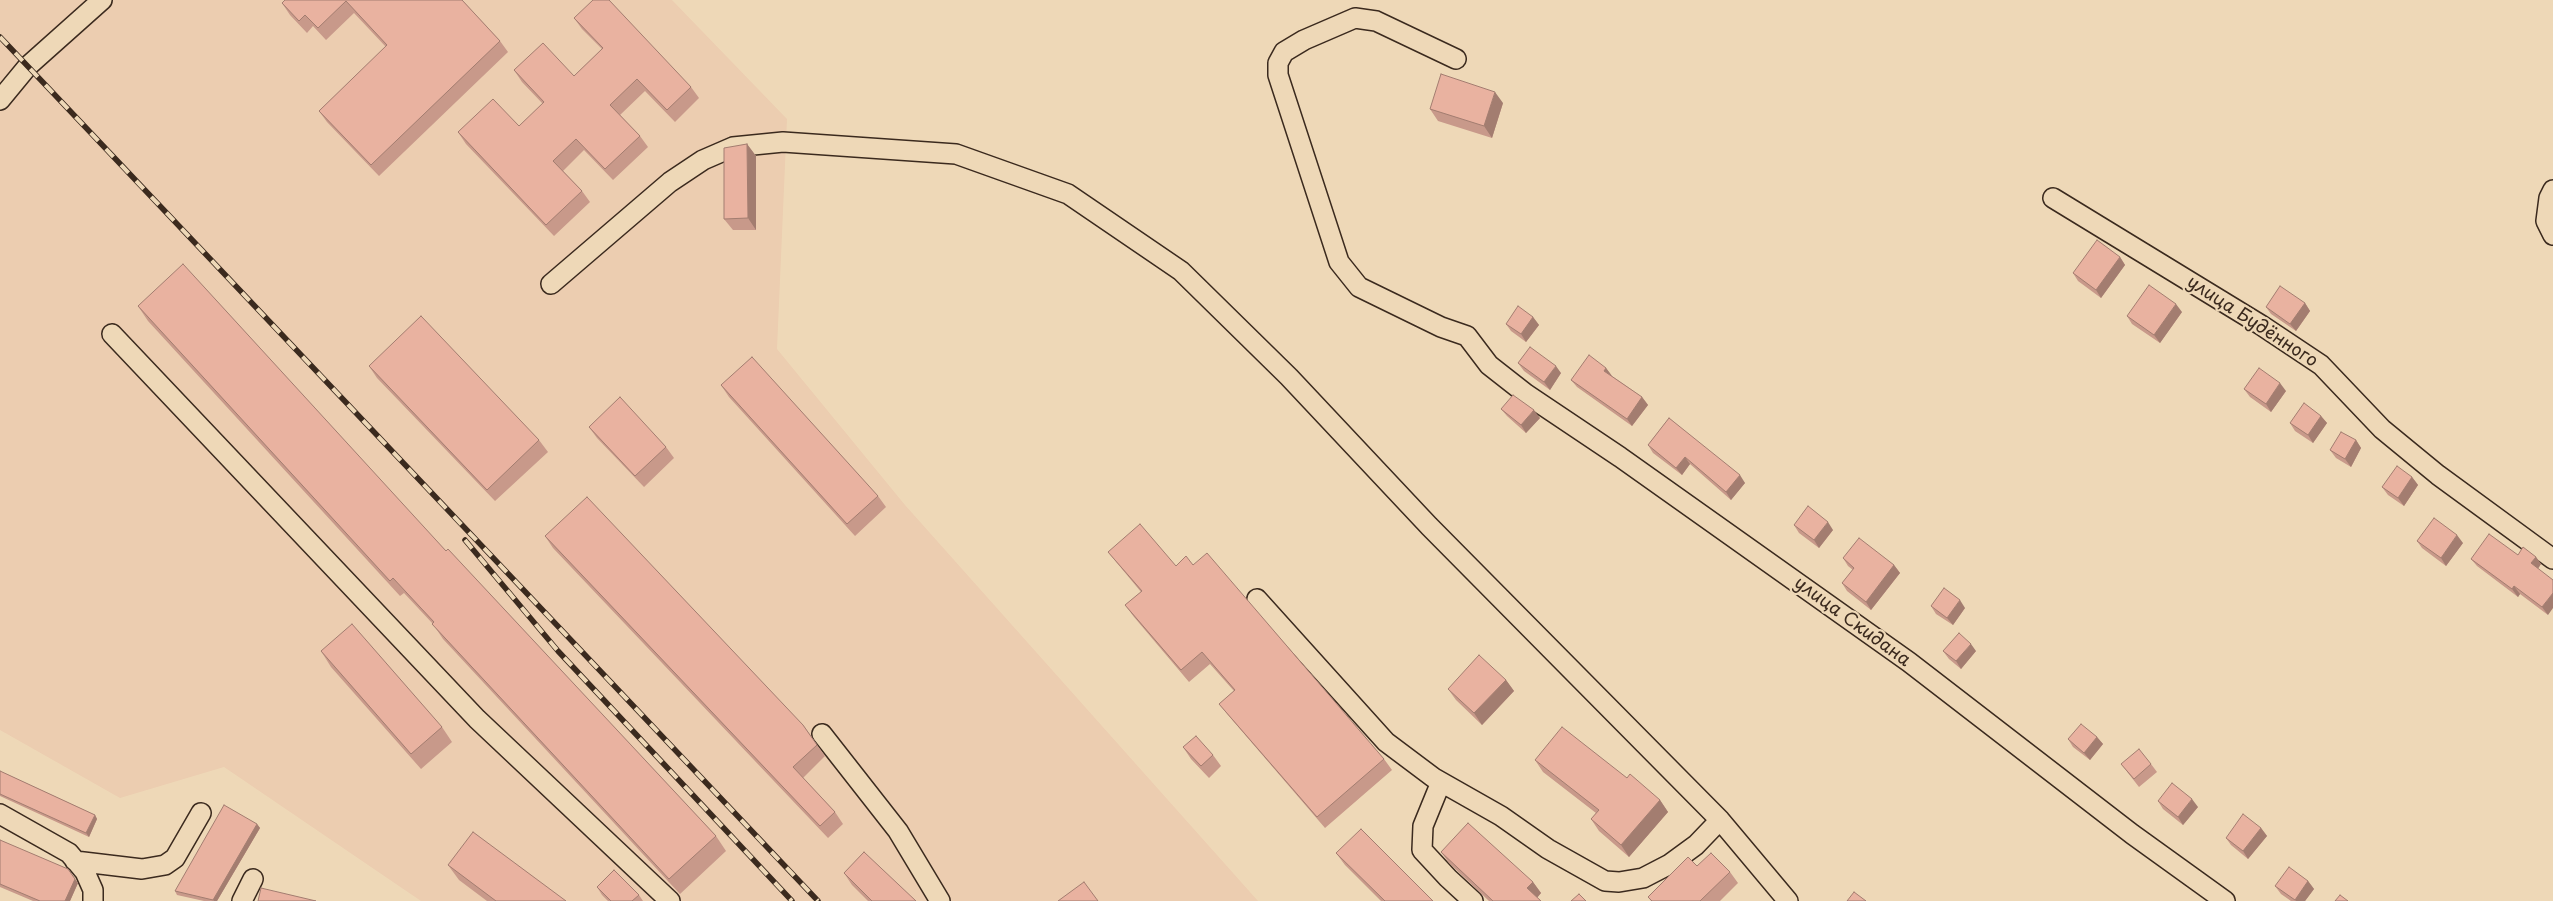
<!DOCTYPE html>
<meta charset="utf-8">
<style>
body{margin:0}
canvas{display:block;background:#eed8b7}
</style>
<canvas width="2553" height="901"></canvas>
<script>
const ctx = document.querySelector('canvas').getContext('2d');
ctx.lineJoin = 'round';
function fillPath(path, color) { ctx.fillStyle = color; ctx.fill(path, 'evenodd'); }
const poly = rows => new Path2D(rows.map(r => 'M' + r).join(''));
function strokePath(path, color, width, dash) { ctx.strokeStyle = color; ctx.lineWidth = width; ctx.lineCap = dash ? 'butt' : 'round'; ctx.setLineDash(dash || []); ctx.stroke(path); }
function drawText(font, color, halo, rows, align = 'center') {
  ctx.font = font + ' "Playpen Sans",sans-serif'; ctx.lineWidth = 4.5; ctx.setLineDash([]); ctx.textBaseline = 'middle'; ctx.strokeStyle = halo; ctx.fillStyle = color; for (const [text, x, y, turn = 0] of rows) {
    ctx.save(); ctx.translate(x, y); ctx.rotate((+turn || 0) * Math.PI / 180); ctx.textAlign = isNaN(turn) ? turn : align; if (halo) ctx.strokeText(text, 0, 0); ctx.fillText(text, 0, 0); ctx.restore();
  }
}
fillPath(poly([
 [0,0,672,0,787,119,777,349,905,505,1258,901,421,901,224,767,120,798,0,730]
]), '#eccdb0');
const minor = poly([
 [1456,59,1376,21,1355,18,1304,40,1284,52,1278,63,1278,75,1339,262,1359,287,1441,327,1467,336,1489,365,1526,394,1620,457,1909,662,2132,834,2225,901],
 [0,100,28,66,102,0],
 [2553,190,2549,198,2546,221,2553,235],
 [2053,198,2261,325,2321,365,2382,429,2438,475,2553,559],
 [551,284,670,182,703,160,733,147,783,142,956,154,1068,194,1181,271,1289,377,1429,526,1720,820,1788,901],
 [112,334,477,719,670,901],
 [1257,599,1386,742,1434,778,1501,816,1548,849,1605,881,1619,882,1643,878,1670,864,1696,845,1720,820],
 [822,734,898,831,940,901],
 [1441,782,1423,826,1422,850,1448,878,1473,901],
 [0,814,69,853,85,872,93,890,93,901],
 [75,861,142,869,165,865,175,858,201,813],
 [242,901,253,879]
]);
strokePath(minor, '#3b2a1e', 22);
strokePath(minor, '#eed8b7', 19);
const rail = poly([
 [0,37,818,901],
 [465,540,558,651,792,901]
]);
strokePath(rail, '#3b2a1e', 5.5);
strokePath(rail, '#eed8b7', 4, [11]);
fillPath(poly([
 [285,0,462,0,500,41,508,52,379,176,327,122,319,111,386,47,354,13,326,40,313,26,307,33,290,15,282,3],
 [574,18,691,87,699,98,675,122,645,91,620,115,640,136,648,147,613,180,584,150,563,171,582,191,590,202,554,236,466,144,458,132,519,126,543,104,522,82,514,70,574,76,602,49,582,29],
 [1503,103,1492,138,1438,121,1430,109],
 [747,144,756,156,756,230,733,230,724,219],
 [2120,257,2125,265,2101,298,2078,281,2073,273],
 [2305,303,2310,311,2296,331,2271,314,2266,307],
 [138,306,446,551,716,836,726,851,680,894,443,639,433,624,404,593,400,596,148,321],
 [2182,312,2160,343,2132,324,2127,316],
 [1533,317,1539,325,1526,342,1511,331,1506,324],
 [1518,363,1561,373,1550,390,1524,371],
 [369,366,539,440,548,452,495,501,377,378],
 [1606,368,1612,376,1642,397,1648,405,1632,426,1577,387,1571,380],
 [721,385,878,496,886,507,855,536,729,397],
 [2244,389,2286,391,2271,412,2250,397],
 [1501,409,1540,418,1526,433,1507,416],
 [2321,416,2327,423,2313,443,2295,431,2290,423],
 [1669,418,1745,483,1731,500,1690,464,1682,475,1653,453,1648,445],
 [589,427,666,447,674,458,644,487,597,438],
 [2356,440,2361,448,2351,467,2336,458,2330,450],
 [2412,477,2418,485,2404,506,2388,495,2382,487],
 [1794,525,1833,530,1819,548,1799,533],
 [545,536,803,725,825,756,803,778,835,812,843,824,828,838,553,548],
 [2417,541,2463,543,2446,566,2422,548],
 [1108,552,1176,566,1193,565,1384,759,1392,770,1325,828,1228,715,1219,704,1234,691,1210,664,1189,682,1134,617,1125,605,1141,592,1117,563],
 [2518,555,2536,557,2541,564,2538,569,2548,615,2520,594,2518,597,2477,566,2471,559],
 [1843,558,1894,565,1900,573,1871,610,1847,591,1842,583,1853,570,1848,566],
 [1931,606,1965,608,1953,625,1936,614],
 [321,651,442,727,452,742,421,769,331,667],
 [1943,651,1976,651,1961,669,1949,659],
 [1506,680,1514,691,1482,725,1456,700,1448,689],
 [2097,737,2103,744,2090,760,2073,747,2068,739],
 [1183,747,1213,755,1221,766,1209,778,1191,759],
 [1535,760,1660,800,1668,812,1629,857,1599,831,1591,819,1596,813,1543,772],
 [2121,764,2151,764,2157,772,2139,787],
 [0,771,95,815,97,819,89,837,0,796],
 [2158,801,2198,807,2183,825,2163,809],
 [257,824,260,828,217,901,204,901,177,895,175,891],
 [2261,828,2267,836,2248,859,2231,845,2226,838],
 [0,840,78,883,70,901,33,901,0,887],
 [1441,852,1533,882,1541,893,1537,898,1541,901,1489,901,1449,863],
 [1336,853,1433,901,1381,901,1345,865],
 [448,865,566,901,487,901,459,880],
 [1697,866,1730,872,1738,883,1720,901,1651,901,1648,897],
 [844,873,916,901,868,901,852,885],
 [2308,881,2314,889,2305,901,2291,901,2281,894,2275,886],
 [597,887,639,895,643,901,608,901,602,895]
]), '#c8998a');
fillPath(poly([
 [1495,92,1503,103,1492,138,1484,126],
 [747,144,756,156,756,230,748,218],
 [2120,257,2125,265,2101,298,2096,290],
 [2305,303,2310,311,2296,331,2290,324],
 [2176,304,2182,312,2160,343,2154,335],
 [1533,317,1539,325,1526,342,1521,334],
 [1556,366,1561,373,1550,390,1544,382],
 [1606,368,1612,376,1604,371],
 [2280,383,2286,391,2271,412,2266,404],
 [1642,397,1648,405,1632,426,1627,419],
 [1534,410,1540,418,1526,433,1521,425],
 [2321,416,2327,423,2313,443,2308,435],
 [2356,440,2361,448,2351,467,2345,459],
 [1685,457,1690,464,1682,475,1676,468],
 [1740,475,1745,483,1731,500,1726,492],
 [2412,477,2418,485,2404,506,2398,498],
 [1828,522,1833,530,1819,548,1814,540],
 [2457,535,2463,543,2446,566,2441,558],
 [2536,557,2541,564,2536,571,2531,563],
 [1894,565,1900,573,1871,610,1866,602],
 [2514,586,2520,594,2518,597,2512,589],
 [2553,593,2553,608,2548,615,2542,607],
 [1960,600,1965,608,1953,625,1947,618],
 [1971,644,1976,651,1961,669,1956,661],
 [1506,680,1514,691,1482,725,1474,713],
 [2097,737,2103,744,2090,760,2084,753],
 [2192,799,2198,807,2183,825,2178,817],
 [1660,800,1668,812,1629,857,1621,845],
 [95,815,97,819,89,837,86,833],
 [257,824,260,828,217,901,214,901,213,900],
 [2261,828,2267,836,2248,859,2243,851],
 [68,869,78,883,70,901,65,901],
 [2308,881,2314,889,2305,901,2296,901,2295,900],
 [1533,882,1541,893,1535,900,1527,888]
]), '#a37d70');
const building = poly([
 [285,0,462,0,500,41,371,165,319,111,387,45,346,1,318,28,305,15,299,21,282,3,285,0],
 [593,0,609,0,691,87,667,110,637,79,610,105,640,136,605,169,576,139,553,161,582,191,546,225,458,132,493,99,519,126,544,102,514,70,543,43,574,76,603,48,574,18,593,0],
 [1441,74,1495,92,1484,126,1430,109,1441,74],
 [747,144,748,218,724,219,724,148,747,144],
 [2097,240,2120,257,2096,290,2073,273,2097,240],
 [183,264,446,551,448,549,716,836,669,879,432,624,434,622,393,578,390,581,138,306,183,264],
 [2149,285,2176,304,2154,335,2127,316,2149,285],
 [2280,286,2305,303,2290,324,2266,307,2280,286],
 [1518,306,1533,317,1521,334,1506,324,1518,306],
 [421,316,539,440,487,490,369,366,421,316],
 [1530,347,1556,366,1544,382,1518,363,1530,347],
 [1589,355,1606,368,1604,371,1642,397,1627,419,1571,380,1589,355],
 [752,357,878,496,847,524,721,385,752,357],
 [2259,368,2280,383,2266,404,2244,389,2259,368],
 [1513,395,1534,410,1521,425,1501,409,1513,395],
 [620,397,666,447,635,476,589,427,620,397],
 [2304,403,2321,416,2308,435,2290,423,2304,403],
 [1669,418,1740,475,1726,492,1685,457,1676,468,1648,445,1669,418],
 [2341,432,2356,440,2345,459,2330,450,2341,432],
 [2397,466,2412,477,2398,498,2382,487,2397,466],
 [587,497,803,725,817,745,793,767,835,812,820,826,545,536,587,497],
 [1808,506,1828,522,1814,540,1794,525,1808,506],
 [2434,518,2457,535,2441,558,2417,541,2434,518],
 [1140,524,1176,566,1186,556,1193,565,1207,553,1384,759,1317,817,1219,704,1235,690,1202,652,1181,670,1125,605,1142,591,1108,552,1140,524],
 [2489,534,2518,555,2523,547,2536,557,2531,563,2553,580,2553,593,2542,607,2514,586,2512,589,2471,559,2489,534],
 [1859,538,1894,565,1866,602,1842,583,1854,568,1843,558,1859,538],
 [1944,588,1960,600,1947,618,1931,606,1944,588],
 [352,624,442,727,411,754,321,651,352,624],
 [1959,633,1971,644,1956,661,1943,651,1959,633],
 [1479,655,1506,680,1474,713,1448,689,1479,655],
 [2081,724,2097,737,2084,753,2068,739,2081,724],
 [1562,727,1627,778,1630,774,1660,800,1621,845,1591,819,1599,810,1535,760,1562,727],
 [1196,736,1213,755,1201,766,1183,747,1196,736],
 [2139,749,2151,764,2134,779,2121,764,2139,749],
 [0,771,95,815,86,833,0,794,0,771],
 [2172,783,2192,799,2178,817,2158,801,2172,783],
 [224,805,257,824,213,900,175,891,224,805],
 [2243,814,2261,828,2243,851,2226,838,2243,814],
 [1468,823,1533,882,1527,888,1541,901,1493,901,1441,852,1468,823],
 [1361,829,1433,901,1385,901,1336,853,1361,829],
 [473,832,566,901,496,901,448,865,473,832],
 [0,840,68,869,75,879,65,901,40,901,0,884,0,840],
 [864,852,916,901,872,901,844,873,864,852],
 [1711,853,1730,872,1700,901,1652,901,1648,897,1688,857,1697,866,1711,853],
 [2289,867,2308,881,2295,900,2275,886,2289,867],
 [614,870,639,895,632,901,611,901,597,887,614,870],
 [1084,882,1098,901,1058,901,1084,882],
 [261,888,316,901,258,901,261,888],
 [1854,892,1866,901,1847,901,1854,892],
 [1579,894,1586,901,1571,901,1579,894],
 [2340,895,2348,901,2335,901,2340,895]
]);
fillPath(building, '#e9b2a0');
strokePath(building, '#a37d70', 1);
drawText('18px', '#3b2a1e', '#eed8b7', [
 ["улица Будённого",2252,322,33],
 ["улица Скидана",1852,622,36]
]);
</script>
